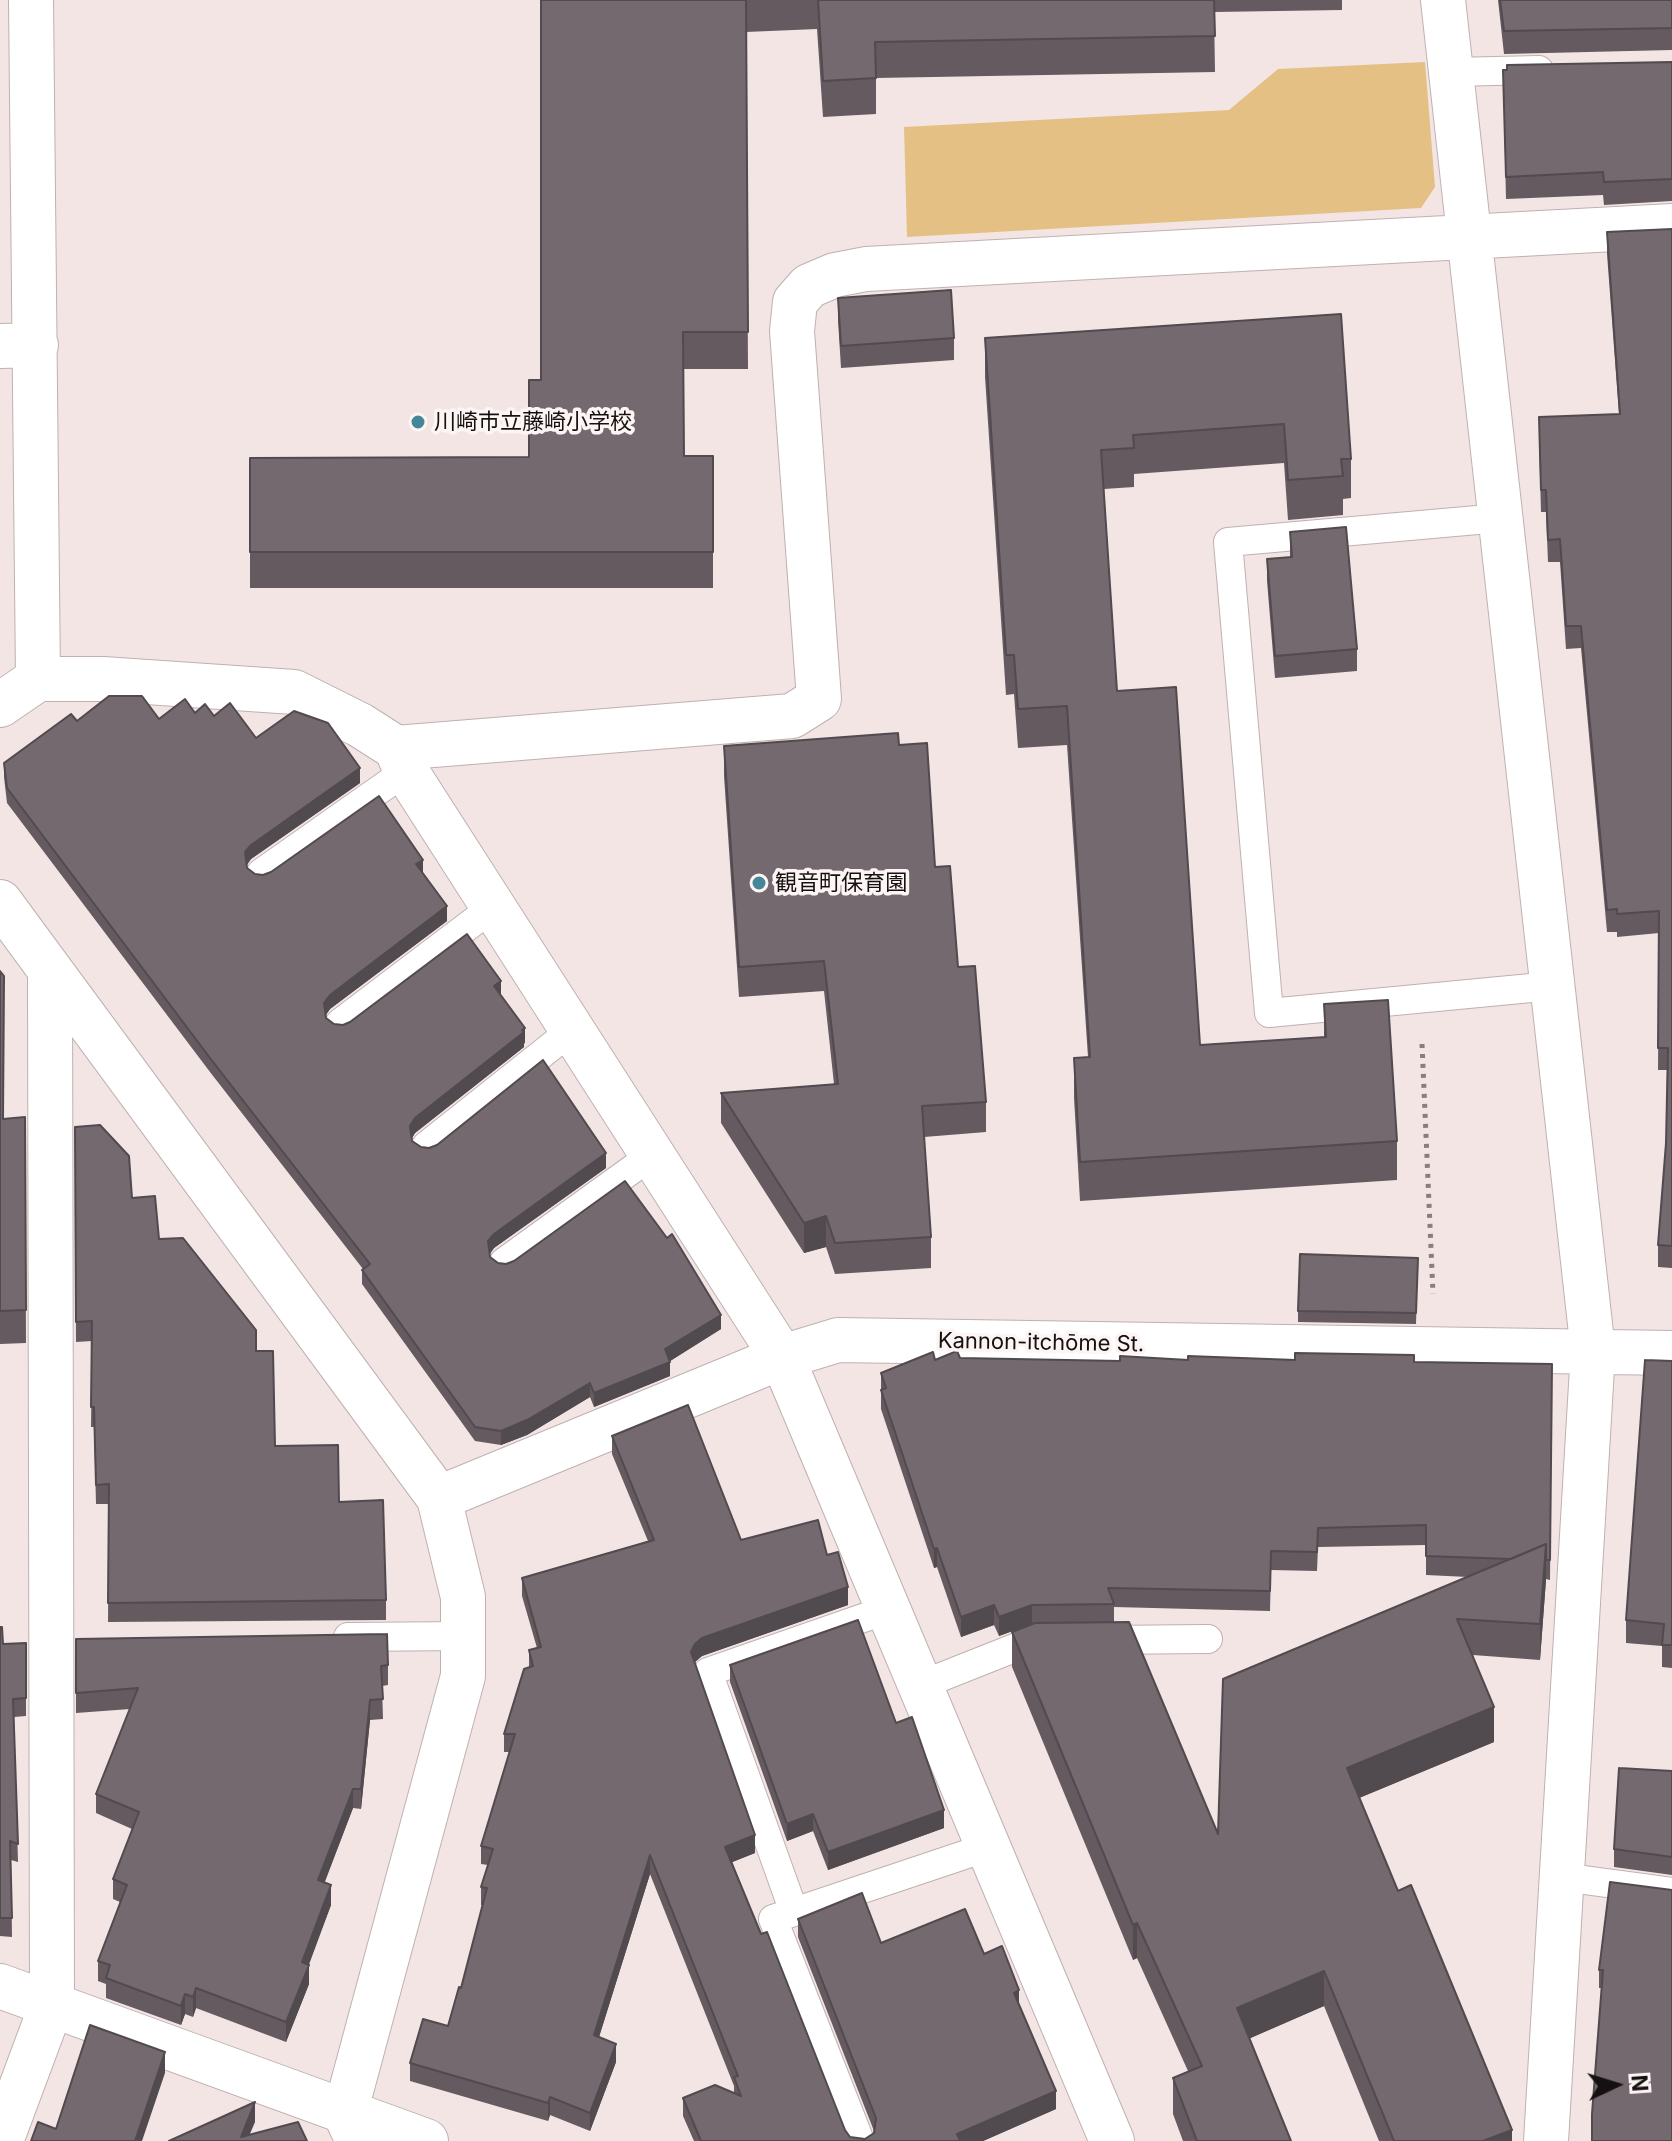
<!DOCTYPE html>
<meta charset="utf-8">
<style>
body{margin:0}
#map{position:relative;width:1672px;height:2141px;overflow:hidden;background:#f4e5e5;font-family:Inter,sans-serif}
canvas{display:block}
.north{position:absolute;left:1576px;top:2045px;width:80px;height:80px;-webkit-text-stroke:6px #fdf4f4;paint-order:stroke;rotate:86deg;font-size:22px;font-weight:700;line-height:32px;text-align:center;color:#161111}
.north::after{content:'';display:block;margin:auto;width:28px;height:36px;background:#161111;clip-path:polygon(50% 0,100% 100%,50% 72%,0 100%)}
</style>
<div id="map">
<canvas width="1672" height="2141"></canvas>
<div class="north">N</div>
</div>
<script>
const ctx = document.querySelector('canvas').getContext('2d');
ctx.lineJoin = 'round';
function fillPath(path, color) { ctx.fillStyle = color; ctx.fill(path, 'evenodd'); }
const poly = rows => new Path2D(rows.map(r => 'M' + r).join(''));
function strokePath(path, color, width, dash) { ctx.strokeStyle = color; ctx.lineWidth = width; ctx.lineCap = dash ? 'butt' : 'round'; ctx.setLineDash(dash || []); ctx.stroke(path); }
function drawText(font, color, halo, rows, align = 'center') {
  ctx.font = font + ' Inter,"Noto Sans JP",sans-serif'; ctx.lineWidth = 7; ctx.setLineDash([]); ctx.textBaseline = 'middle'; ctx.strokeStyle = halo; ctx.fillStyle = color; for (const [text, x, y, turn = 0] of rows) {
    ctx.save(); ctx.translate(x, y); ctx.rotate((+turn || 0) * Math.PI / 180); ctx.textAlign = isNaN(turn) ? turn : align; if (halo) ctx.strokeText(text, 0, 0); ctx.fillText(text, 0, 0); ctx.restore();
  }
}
fillPath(poly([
 [1425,62,1435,187,1421,208,907,237,904,127,1229,110,1278,69]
]), '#e4c084');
const service = poly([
 [1451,72,1539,70],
 [1500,518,1228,542,1269,1013,1552,986],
 [261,873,406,771],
 [340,1023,493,907],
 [426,1146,572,1030],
 [504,1262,652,1155],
 [348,1637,464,1636],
 [1101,1640,1208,1639],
 [921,1685,1032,1641,1047,1641],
 [1562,1877,1672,1892],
 [794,1912,708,1672,889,1609],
 [860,2141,773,1919,988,1847]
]);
const minor = poly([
 [31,0,38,679],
 [1443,0,1593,1351,1546,2141],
 [0,346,36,345],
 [0,705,38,679,103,679,294,692,360,725,396,748,406,771,782,1357,1112,2141],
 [396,748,792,716,819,699,792,331,795,302,809,286,835,275,866,269,1672,226],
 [439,1498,782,1357,838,1340,1672,1353],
 [0,1986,426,2141],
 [1,2141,52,2004,50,973]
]);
const tertiary = poly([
 [0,902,439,1498,463,1597,463,1676,345,2113,358,2141]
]);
strokePath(service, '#bfb1b1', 30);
strokePath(minor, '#bfb1b1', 46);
strokePath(tertiary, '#bfb1b1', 46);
strokePath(poly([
 [1422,1044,1433,1294]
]), '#887e7e', 5, [4, 6]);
strokePath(service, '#fff', 28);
strokePath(minor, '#fff', 44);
strokePath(tertiary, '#fff', 44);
fillPath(poly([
 [541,0,1342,0,1342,10,1214,12,1215,72,876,78,876,114,823,117,817,29,746,32,748,369,683,369,684,456,713,456,713,588,250,588,250,458,529,457,541,380],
 [1498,0,1672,0,1672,50,1504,54],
 [1672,62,1672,201,1604,205,1603,195,1506,199,1503,70],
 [1672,229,1672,1268,1658,1267,1658,1245,1666,1143,1667,1070,1658,1070,1659,933,1617,937,1617,932,1607,932,1581,648,1566,649,1560,562,1548,562,1546,512,1541,512,1539,440,1539,417,1619,414,1607,254,1607,232],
 [838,298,954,338,954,360,841,368,838,320],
 [1341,314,1351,459,1351,498,1343,499,1343,515,1288,520,1284,463,1134,474,1134,487,1104,489,1117,691,1200,1045,1324,1038,1324,1004,1397,1141,1397,1180,1080,1201,1074,1098,1074,1058,1088,1057,1067,745,1018,748,1014,694,1006,695,985,377,985,338],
 [1290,532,1357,649,1357,671,1275,678,1267,581,1267,559,1290,557],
 [195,713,214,716,256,738,360,783,251,859,247,865,247,868,255,874,263,875,423,873,447,921,330,1009,326,1015,326,1018,334,1024,343,1025,501,995,525,1042,524,1044,524,1047,415,1133,412,1138,412,1141,421,1147,606,1168,494,1248,490,1254,490,1257,498,1263,721,1329,670,1361,670,1376,594,1407,590,1397,527,1435,501,1445,475,1441,362,1284,362,1270,363,1269,210,1072,7,803,4,777,4,763,77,721,159,719],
 [899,745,935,867,958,967,986,1102,986,1132,924,1137,931,1237,931,1268,835,1274,826,1247,804,1253,721,1123,721,1093,834,1084,824,991,739,997,724,776,724,746],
 [0,971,3,1119,25,1117,26,1343,0,1344],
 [75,1127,132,1198,159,1239,256,1351,275,1446,339,1502,386,1600,386,1620,108,1622,109,1504,96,1504,94,1427,91,1427,92,1341,76,1342],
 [1418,1258,1416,1324,1298,1322,1298,1311],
 [960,1358,1120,1361,1188,1360,1552,1364,1550,1580,1546,1579,1540,1660,1473,1655,1494,1742,1359,1798,1398,1891,1512,2141,1379,2141,1324,2006,1250,2038,1291,2141,1183,2141,1173,2114,1173,2078,1188,2071,1137,1958,1133,1960,1012,1667,1012,1632,1031,1624,999,1636,994,1625,961,1637,937,1567,934,1568,881,1409,881,1373,935,1360],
 [1426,1545,1426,1575,1468,1577,1218,1834,1114,1622,1114,1607,1270,1611,1271,1570,1317,1571,1318,1547],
 [1672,1361,1672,1668,1662,1667,1662,1646,1626,1643,1626,1620],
 [612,1436,741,1540,827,1555,848,1605,702,1656,695,1662,755,1853,732,1862,761,1934,845,2130,850,2137,865,2139,874,2133,874,2131,798,1937,798,1919,881,1943,984,1954,1019,2005,1056,2109,983,2141,694,2141,683,2116,683,2098,734,2093,734,2086,650,1874,599,2037,616,2062,590,2131,550,2115,548,2121,410,2081,410,2063,448,2026,461,1988,483,1905,481,1905,481,1887,488,1865,481,1864,481,1846,510,1752,504,1752,504,1734,529,1667,529,1650,537,1648,522,1596,522,1578,648,1541,612,1454],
 [0,1627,3,1644,26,1643,26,1716,14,1717,18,1862,11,1860,12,1937,0,1936],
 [76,1639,388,1665,388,1685,382,1686,383,1719,370,1720,361,1809,353,1808,324,1883,331,1905,308,1965,309,1984,286,2042,196,2008,193,2017,185,2014,181,2025,106,1998,106,1984,98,1981,98,1961,120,1902,113,1899,113,1879,132,1829,96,1813,96,1794,130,1709,76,1713],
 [730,1665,896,1723,944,1828,828,1870,813,1831,787,1841,730,1682],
 [1672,1771,1672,1875,1614,1867,1614,1849],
 [1610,1882,1602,1988,1599,1988,1599,1970]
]), '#645a5f');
fillPath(poly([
 [360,768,360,783,251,859,245,867,245,852,251,845],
 [423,860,423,874,416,864],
 [447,906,447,921,330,1009,324,1017,324,1003,330,995],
 [501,981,501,995,494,986],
 [525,1028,525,1042,524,1044,524,1047,415,1133,410,1141,410,1126,415,1118],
 [606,1153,606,1168,494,1248,488,1256,488,1241,494,1234],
 [826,1216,826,1247,804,1253,804,1223],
 [721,1315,721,1329,667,1363,670,1362,670,1376,594,1407,594,1393],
 [590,1383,590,1397,527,1435,501,1445,501,1431],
 [1546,1544,1546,1580,1540,1660,1540,1624],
 [937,1548,937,1567,934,1568,934,1549],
 [848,1587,848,1605,702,1656,695,1662,691,1652,695,1644,702,1638],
 [994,1605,994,1625,961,1637,961,1617],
 [1032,1605,1032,1624,999,1636,999,1617],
 [370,1700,370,1720,361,1809,361,1789],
 [1494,1707,1494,1742,1347,1803,1347,1768],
 [353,1789,353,1808,318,1900,318,1880],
 [944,1810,944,1828,828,1870,828,1852],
 [813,1814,813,1831,787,1841,787,1824],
 [755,1835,755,1853,725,1865,725,1847],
 [650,1855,650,1874,594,2053,594,2035],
 [331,1885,331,1905,307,1970,309,1965,309,1984,286,2042,286,2022,302,1962],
 [1137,1923,1137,1958,1133,1960,1133,1925],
 [1324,1971,1324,2006,1237,2044,1237,2008],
 [196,1988,196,2008,193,2017,193,1997],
 [1019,1990,1019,2008,1014,1993],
 [185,1994,185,2014,181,2025,181,2006],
 [616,2044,616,2062,590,2131,590,2113],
 [165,2052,165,2073,142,2141,135,2141],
 [1056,2091,1056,2109,983,2141,957,2141,957,2134],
 [550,2097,550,2115,548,2121,548,2103],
 [255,2102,255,2122,247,2141,241,2137],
 [1512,2130,1512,2141,1483,2141]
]), '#514a4e');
const building = poly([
 [541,0,746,0,748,332,683,332,684,456,713,456,713,552,250,552,250,458,529,457,529,380,541,380,541,0],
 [818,0,1214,0,1215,36,875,42,876,78,823,81,818,0],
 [1500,0,1672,0,1672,28,1504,31,1500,0],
 [1672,62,1672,179,1604,182,1603,172,1506,177,1503,70,1507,70,1507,65,1672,62],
 [1672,229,1672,1246,1658,1245,1666,1143,1668,1048,1658,1048,1659,911,1617,914,1617,909,1607,910,1581,626,1566,626,1560,539,1548,540,1546,490,1541,490,1539,417,1620,414,1607,232,1672,229],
 [951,290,954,338,841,346,838,298,951,290],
 [1341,314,1351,459,1341,459,1343,476,1288,480,1284,424,1133,435,1134,448,1101,450,1117,691,1176,687,1200,1045,1326,1037,1324,1004,1388,1000,1397,1141,1080,1162,1074,1058,1090,1057,1067,706,1018,709,1014,655,1006,655,985,338,1341,314],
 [1346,527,1357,649,1275,656,1267,559,1292,557,1290,532,1346,527],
 [109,696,142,696,159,719,185,699,195,713,205,704,214,716,230,703,256,738,294,711,328,723,360,768,251,845,245,852,247,868,255,874,263,875,271,872,379,796,423,860,416,864,447,906,330,995,324,1003,326,1018,334,1024,343,1025,350,1022,467,934,501,981,494,986,525,1028,522,1030,524,1032,415,1118,410,1126,412,1141,421,1147,429,1148,437,1145,543,1060,606,1153,494,1234,488,1241,490,1257,498,1263,506,1264,514,1261,625,1181,667,1238,672,1234,721,1315,665,1349,670,1362,594,1393,590,1383,527,1420,501,1431,475,1427,362,1270,370,1264,210,1058,7,788,4,763,71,714,77,721,109,696],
 [898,733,899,745,927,743,935,867,950,866,958,967,975,966,986,1102,922,1106,931,1237,835,1243,826,1216,804,1223,721,1093,838,1084,824,961,739,967,724,746,898,733],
 [0,971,4,976,3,1119,25,1117,26,1310,0,1311,0,971],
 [100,1125,129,1156,132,1198,155,1196,159,1239,183,1238,256,1330,256,1351,273,1351,275,1446,338,1445,339,1502,383,1500,386,1600,108,1603,109,1484,96,1485,94,1407,91,1407,92,1321,76,1322,75,1127,100,1125],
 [1300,1254,1418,1258,1416,1313,1298,1311,1300,1254],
 [957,1351,960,1358,1120,1361,1120,1356,1188,1360,1188,1356,1295,1360,1295,1353,1414,1355,1414,1362,1552,1364,1550,1560,1546,1560,1546,1544,1511,1559,1426,1556,1426,1525,1318,1528,1317,1552,1271,1551,1270,1591,1108,1588,1114,1604,1032,1605,999,1617,994,1605,961,1617,937,1548,934,1549,881,1390,886,1388,881,1373,933,1352,935,1360,957,1351],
 [1645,1360,1672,1361,1672,1645,1662,1645,1664,1624,1626,1620,1645,1360],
 [688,1405,741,1540,818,1520,827,1555,838,1552,848,1587,702,1638,695,1644,691,1652,755,1835,725,1847,761,1934,767,1932,845,2130,850,2137,865,2139,874,2133,876,2118,798,1919,862,1893,881,1943,965,1909,984,1954,1002,1946,1019,1990,1014,1993,1056,2091,957,2134,960,2141,701,2141,683,2098,715,2085,741,2096,734,2077,738,2076,650,1855,594,2035,616,2044,590,2113,550,2097,548,2103,410,2063,423,2019,448,2026,459,1987,461,1988,487,1888,481,1887,493,1849,481,1846,515,1734,504,1734,524,1669,533,1666,529,1650,541,1647,522,1578,654,1540,612,1436,688,1405],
 [1546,1544,1540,1624,1457,1619,1494,1707,1347,1768,1398,1891,1411,1885,1512,2130,1483,2141,1394,2141,1324,1971,1237,2008,1291,2141,1197,2141,1173,2078,1202,2066,1137,1923,1133,1925,1012,1632,1035,1623,1129,1622,1218,1834,1223,1679,1546,1544],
 [858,1620,896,1723,912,1717,944,1810,828,1852,813,1814,787,1824,730,1665,858,1620],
 [0,1627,2,1627,3,1644,26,1643,26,1698,13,1699,18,1844,10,1841,12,1918,0,1918,0,1627],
 [387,1634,388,1665,381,1666,383,1699,370,1700,361,1789,353,1789,318,1880,331,1885,302,1962,309,1965,286,2022,196,1988,193,1997,185,1994,181,2006,106,1978,110,1965,98,1961,127,1885,113,1879,139,1812,96,1794,138,1688,76,1693,76,1639,387,1634],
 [1619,1768,1672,1771,1672,1857,1614,1849,1619,1768],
 [1610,1882,1672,1890,1672,2141,1592,2141,1592,2114,1603,1970,1599,1970,1610,1882],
 [90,2025,165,2052,135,2141,31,2141,38,2122,56,2129,90,2025],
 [255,2102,241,2137,298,2122,307,2141,169,2141,255,2102]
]);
fillPath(building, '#74696f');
strokePath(building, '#514a4e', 2);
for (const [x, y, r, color] of [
 [418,422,8,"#458798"],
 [759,883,8,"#458798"]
]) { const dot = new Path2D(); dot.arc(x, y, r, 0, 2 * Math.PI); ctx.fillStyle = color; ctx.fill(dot); strokePath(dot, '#fdf4f4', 3); }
drawText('22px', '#161111', '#fdf4f4', [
 ["川崎市立藤崎小学校",434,422],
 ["観音町保育園",775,883]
], 'left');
drawText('22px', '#161111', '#fdf4f4', [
 ["Kannon-itchōme St.",1041,1343,1]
]);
</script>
